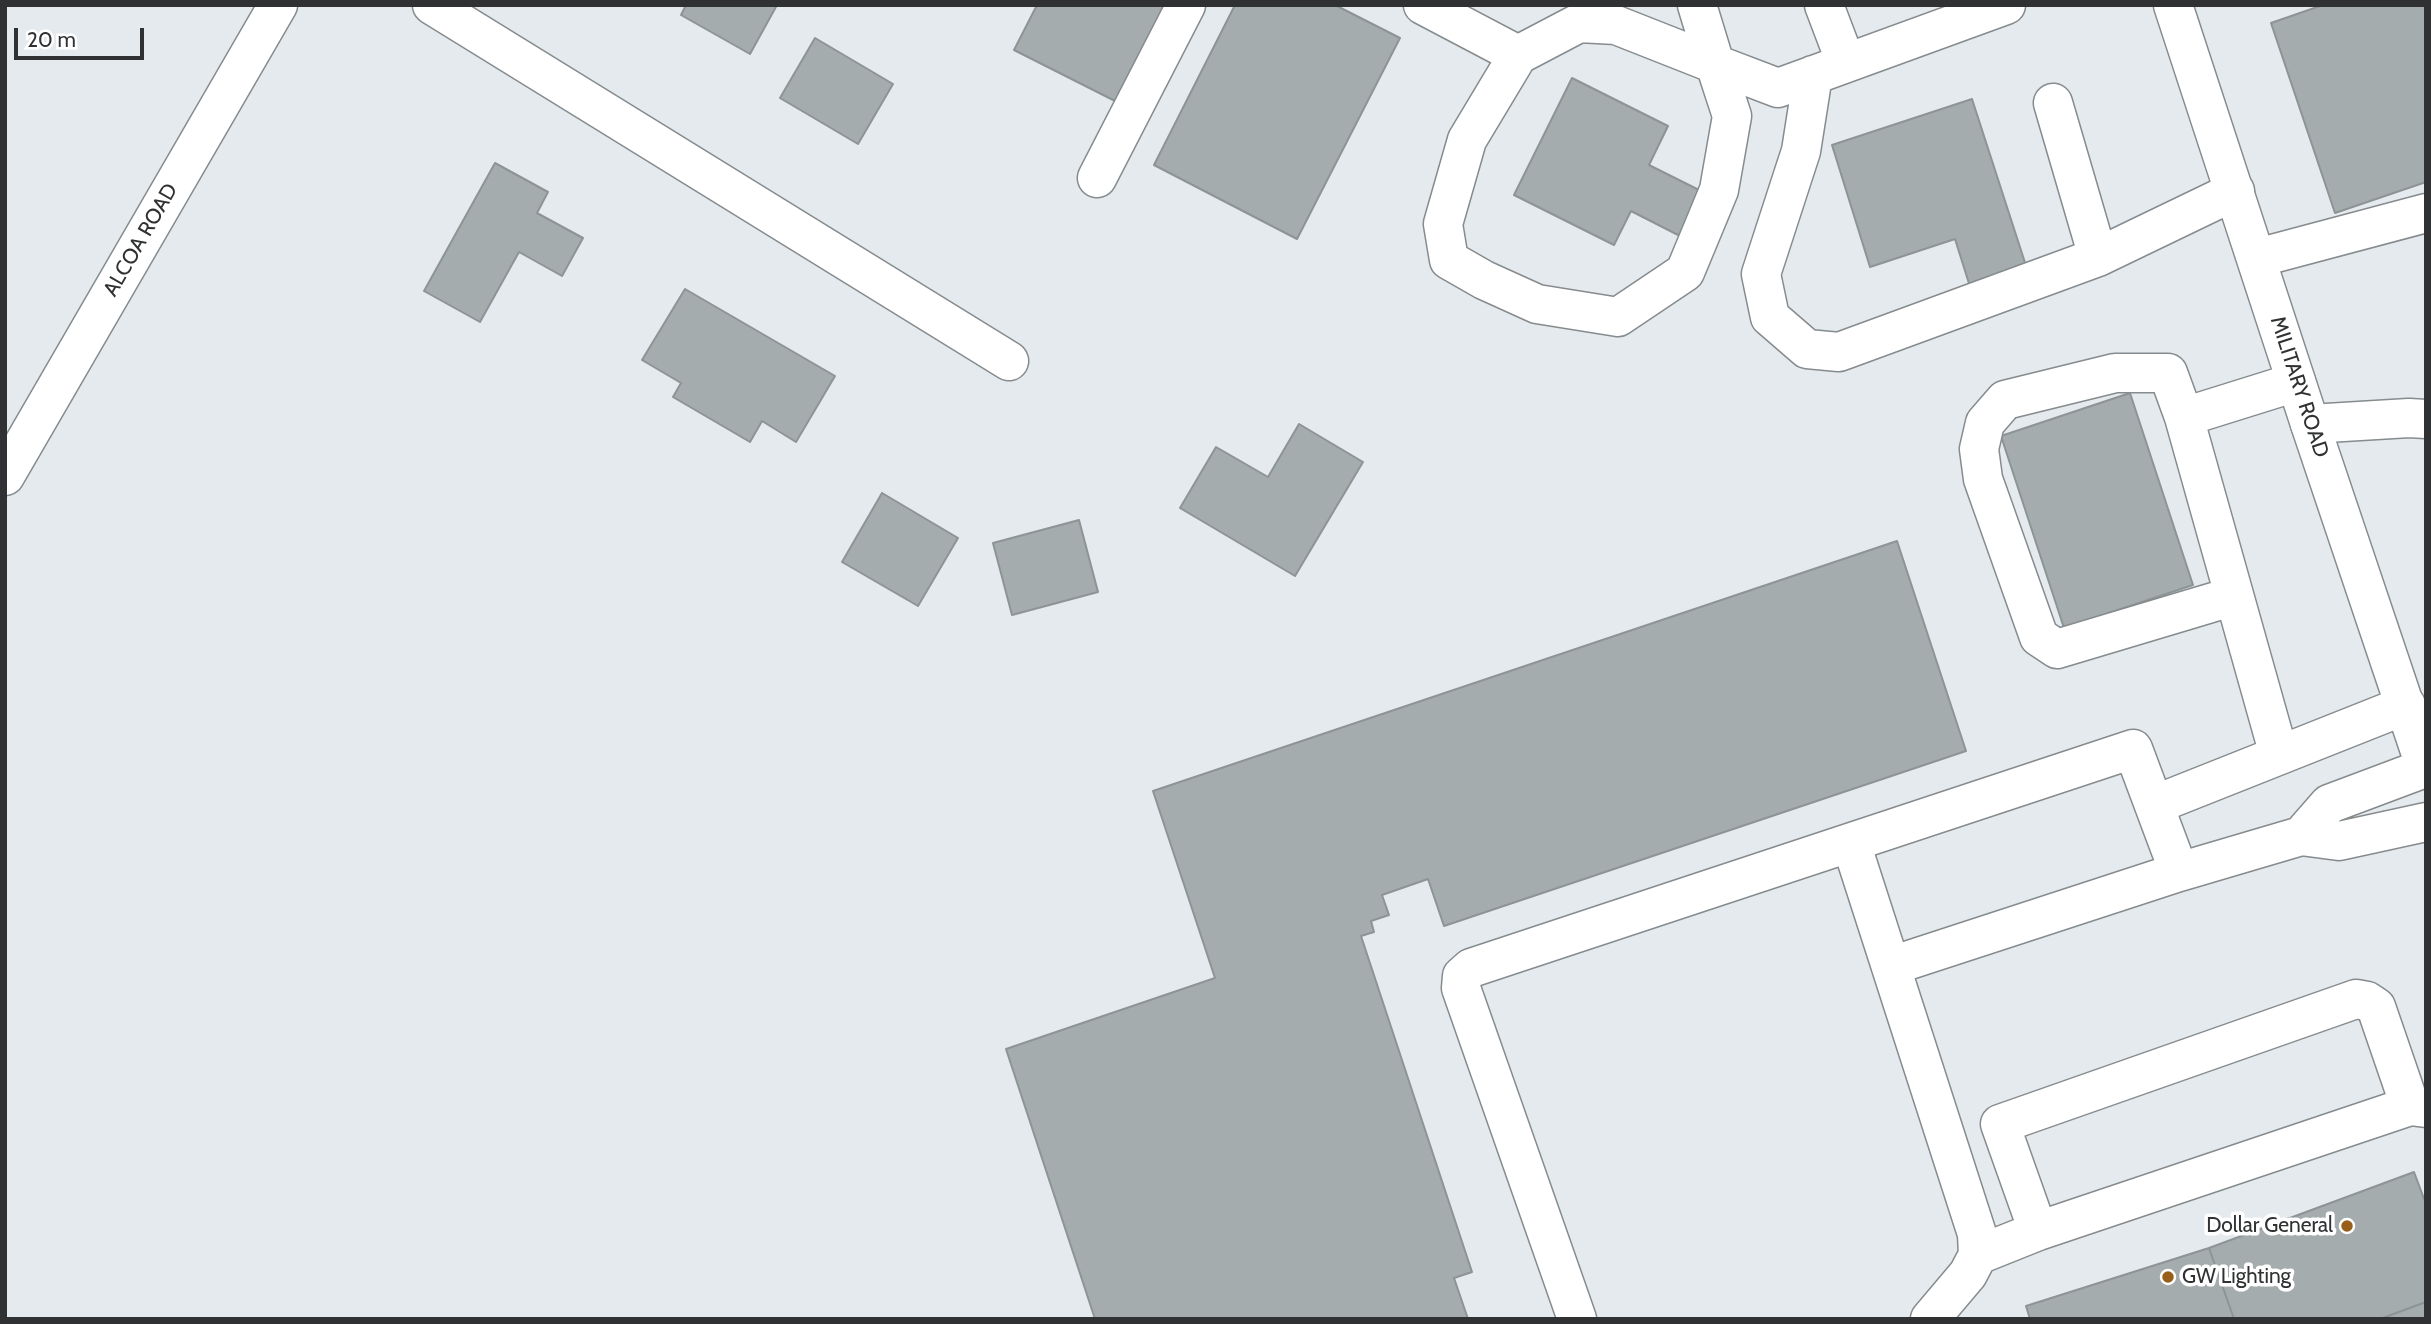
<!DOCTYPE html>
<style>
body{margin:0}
#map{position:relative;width:2431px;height:1324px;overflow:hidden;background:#e4eaee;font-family:Cabin,sans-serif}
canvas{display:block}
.frame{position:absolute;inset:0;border:7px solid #2f3132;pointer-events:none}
.scale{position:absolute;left:14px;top:28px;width:130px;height:32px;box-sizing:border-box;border:4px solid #2f3132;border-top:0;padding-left:9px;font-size:21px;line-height:24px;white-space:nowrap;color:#2f3132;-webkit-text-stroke:5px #fff;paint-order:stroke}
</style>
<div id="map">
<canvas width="2431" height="1324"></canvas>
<div class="frame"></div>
<div class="scale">20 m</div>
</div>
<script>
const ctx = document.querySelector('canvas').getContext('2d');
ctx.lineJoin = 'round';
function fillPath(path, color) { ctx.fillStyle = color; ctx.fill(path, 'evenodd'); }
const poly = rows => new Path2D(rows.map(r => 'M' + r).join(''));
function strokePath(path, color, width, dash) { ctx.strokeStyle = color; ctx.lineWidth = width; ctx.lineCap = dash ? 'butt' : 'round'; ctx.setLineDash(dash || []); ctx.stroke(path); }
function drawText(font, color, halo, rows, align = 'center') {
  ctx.font = font + ' Cabin,sans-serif'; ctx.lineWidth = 7; ctx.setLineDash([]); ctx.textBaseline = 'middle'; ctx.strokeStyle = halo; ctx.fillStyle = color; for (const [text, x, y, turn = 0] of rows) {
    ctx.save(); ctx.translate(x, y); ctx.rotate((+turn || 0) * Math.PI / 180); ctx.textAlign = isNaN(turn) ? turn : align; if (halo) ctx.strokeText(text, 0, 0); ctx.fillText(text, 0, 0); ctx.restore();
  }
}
const building = poly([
 [686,5,777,5,750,54,681,15,686,5],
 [1037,5,1171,5,1121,104,1014,50,1037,5],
 [1235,5,1335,5,1400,38,1297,239,1154,165,1235,5],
 [2323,5,2426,5,2426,182,2335,213,2271,23,2323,5],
 [815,38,893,84,858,144,780,98,815,38],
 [1572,78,1668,126,1649,165,1707,194,1684,238,1631,211,1614,245,1514,195,1572,78],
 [1972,99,2029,275,1972,293,1955,239,1870,267,1832,145,1972,99],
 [495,163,548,192,537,213,583,238,562,276,519,252,480,322,424,291,495,163],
 [685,289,835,376,796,442,762,421,750,442,673,397,681,383,642,360,685,289],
 [2130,393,2193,585,2064,628,2001,436,2130,393],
 [1299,424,1363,462,1295,576,1180,508,1216,447,1268,477,1299,424],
 [882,493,958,538,918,606,842,562,882,493],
 [1079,520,1098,592,1012,615,993,543,1079,520],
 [1897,541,1966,751,1444,926,1428,879,1382,895,1389,915,1371,921,1374,932,1361,936,1472,1272,1454,1278,1468,1319,1095,1319,1006,1049,1215,978,1153,791,1897,541],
 [2414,1172,2426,1204,2426,1302,2380,1319,2234,1319,2209,1248,2414,1172],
 [2209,1248,2234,1319,2030,1319,2026,1306,2209,1248],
 [2426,1302,2426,1319,2380,1319,2426,1302]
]);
fillPath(building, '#a5acad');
strokePath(building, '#8d9495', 2);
const minor = poly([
 [432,5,1009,361],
 [1423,5,1518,55],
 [1697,5,1715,64,1732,116,1719,190,1685,272,1618,317,1537,304,1484,280,1449,260,1443,224,1467,140,1518,55,1579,23,1616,25,1715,64,1778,88,2006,5],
 [1824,5,1846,63],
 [1813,75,1801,151,1761,274,1770,317,1807,349,1839,352,2098,257,2235,191],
 [2053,103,2098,257],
 [1097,178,1186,5],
 [2257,258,2426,213],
 [2184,417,2296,382],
 [2310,424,2409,418,2426,419],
 [2234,596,2057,649,2039,637,1983,479,1979,449,1985,423,2005,400,2115,373,2168,373,2184,417,2279,755],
 [2154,805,2406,705],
 [2301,836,2329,804,2425,768],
 [1851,843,1977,1234,1978,1255,1968,1274,1930,1319],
 [1891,966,2179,872,2301,836,2339,841,2426,822],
 [2038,1231,2000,1124,2356,999,2367,1001,2376,1007,2410,1106,2426,1108],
 [1978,1255,2038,1231,2410,1106],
 [1577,1319,1461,988,1462,976,1471,968,2133,749,2179,872]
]);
const major = poly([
 [2173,5,2310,424,2426,769],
 [5,476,278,5]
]);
strokePath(minor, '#868b8e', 41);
strokePath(major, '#868b8e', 41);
strokePath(minor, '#fff', 38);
strokePath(major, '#fff', 38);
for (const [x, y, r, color] of [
 [2347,1226,7,"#975f19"],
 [2168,1277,7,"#975f19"]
]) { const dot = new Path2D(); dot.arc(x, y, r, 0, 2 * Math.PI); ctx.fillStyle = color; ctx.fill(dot); strokePath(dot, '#fff', 2.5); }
drawText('21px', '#2f3132', '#fff', [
 ["ALCOA ROAD",141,240,-60],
 ["MILITARY ROAD",2299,387,72]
]);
drawText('21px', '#2f3132', '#fff', [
 ["Dollar General",2333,1226],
 ["GW Lighting",2182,1277,"left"]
], 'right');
</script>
